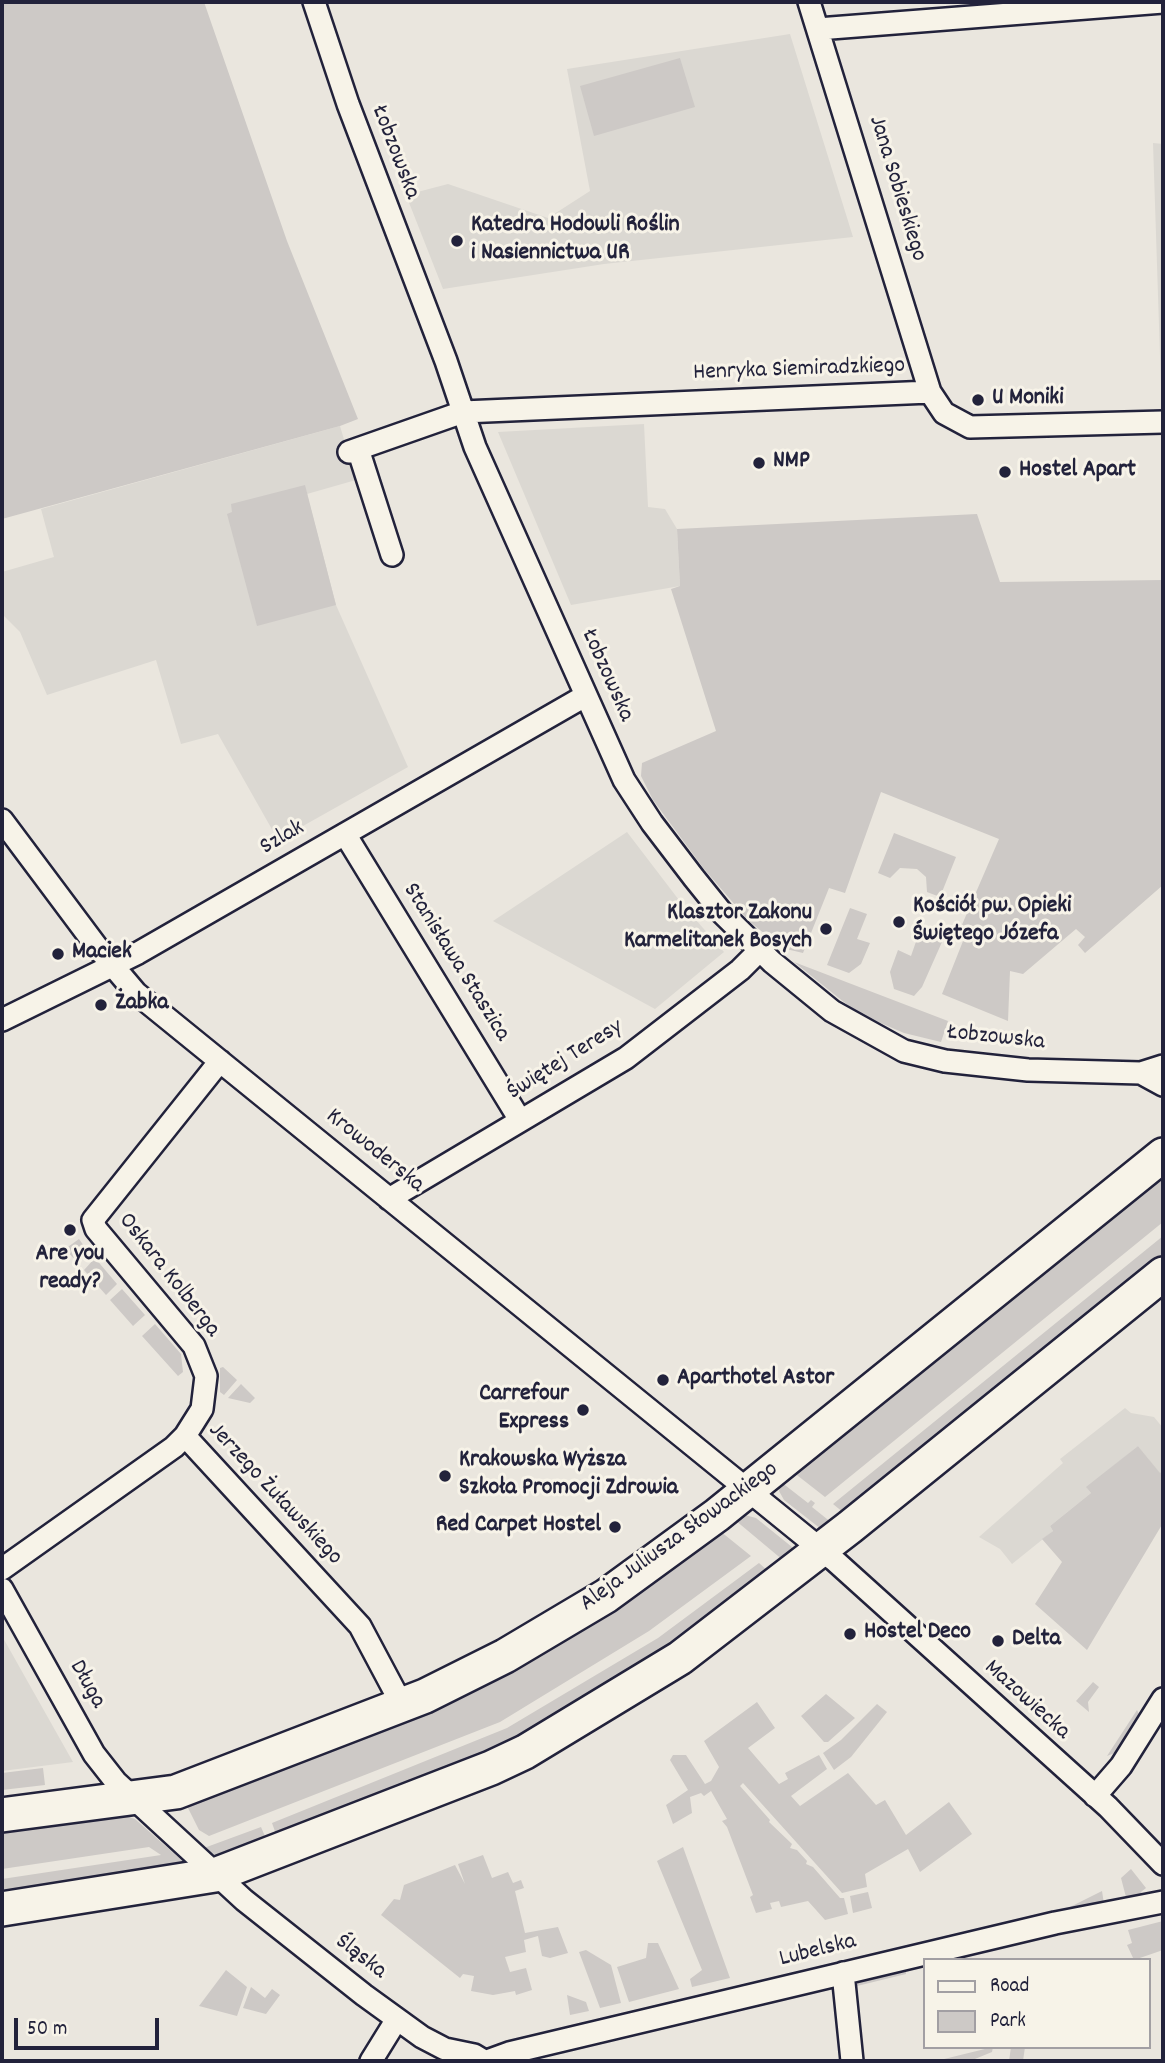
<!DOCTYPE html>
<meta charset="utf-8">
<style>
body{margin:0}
#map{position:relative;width:1165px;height:2063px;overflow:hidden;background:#eae6de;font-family:Dekko,sans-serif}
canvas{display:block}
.frame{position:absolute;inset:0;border:4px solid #22223b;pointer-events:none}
.legend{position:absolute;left:923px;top:1958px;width:228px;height:91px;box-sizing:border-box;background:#f7f3e8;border:2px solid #a29fa3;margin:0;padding:9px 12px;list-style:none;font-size:21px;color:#22223b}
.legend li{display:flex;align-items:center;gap:14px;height:35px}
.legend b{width:35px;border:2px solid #a29fa3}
.scale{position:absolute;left:14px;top:2018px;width:145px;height:32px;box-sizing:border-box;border:4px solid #22223b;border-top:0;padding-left:9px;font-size:21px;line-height:24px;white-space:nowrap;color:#22223b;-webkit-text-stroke:5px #f7f3e8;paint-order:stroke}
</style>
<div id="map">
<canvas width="1165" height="2063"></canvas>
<div class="frame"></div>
<ul class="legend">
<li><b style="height:9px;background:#f7f3e8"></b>Road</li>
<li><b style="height:19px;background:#cdc9c6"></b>Park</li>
</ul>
<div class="scale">50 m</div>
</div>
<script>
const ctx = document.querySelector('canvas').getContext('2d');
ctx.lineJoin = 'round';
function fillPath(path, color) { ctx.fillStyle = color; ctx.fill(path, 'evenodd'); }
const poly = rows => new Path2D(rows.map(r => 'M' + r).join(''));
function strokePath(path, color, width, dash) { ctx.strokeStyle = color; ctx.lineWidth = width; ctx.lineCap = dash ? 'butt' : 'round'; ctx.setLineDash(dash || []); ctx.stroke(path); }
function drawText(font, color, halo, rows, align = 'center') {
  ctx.font = font + ' Dekko,sans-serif'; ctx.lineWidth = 6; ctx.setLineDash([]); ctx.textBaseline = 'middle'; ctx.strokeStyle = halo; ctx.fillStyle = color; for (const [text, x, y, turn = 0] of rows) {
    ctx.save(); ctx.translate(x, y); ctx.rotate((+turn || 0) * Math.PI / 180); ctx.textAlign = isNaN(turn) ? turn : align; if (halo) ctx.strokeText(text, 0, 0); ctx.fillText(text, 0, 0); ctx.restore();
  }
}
fillPath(poly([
 [790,34,853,237,604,264,443,289,406,195,448,184,548,218,590,191,567,69],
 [1153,143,1163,144,1163,417,1162,417],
 [644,424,648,507,665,509,677,529,680,586,571,605,498,432],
 [340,426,356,480,307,494,336,605,408,767,278,840,218,734,181,744,156,660,47,695,20,632,2,614,2,572,54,557,41,509],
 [627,832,682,904,724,952,655,1009,493,921],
 [1125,1408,1131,1413,1154,1417,1163,1428,1163,1471,1160,1474,1138,1446,1087,1488,1091,1493,1050,1526,1053,1531,1012,1564,1000,1549,979,1537,1063,1463,1060,1459],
 [2,1636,73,1762,2,1771]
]), '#dbd8d2');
fillPath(poly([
 [2,2,204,2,287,241,358,419,340,426,2,519],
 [680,58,695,107,594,136,580,86],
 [305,485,336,605,257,626,227,514,232,512,231,504],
 [977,514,1000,582,1163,580,1163,885,1085,953,1078,945,1085,937,1076,929,1023,974,1010,971,1008,1021,942,994,967,931,961,927,999,839,881,792,845,893,829,888,803,953,782,948,749,921,704,869,653,800,641,776,642,763,716,731,671,589,680,586,677,529],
 [894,833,956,857,940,897,927,892,926,877,917,869,900,868,890,878,878,873],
 [850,908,867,914,857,939,870,943,861,964,849,973,827,965],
 [919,933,942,942,922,987,914,996,894,989,890,972,898,950,911,956],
 [794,962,948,1021,941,1042,904,1033,869,1018,850,1007],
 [1163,1172,1163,1222,825,1497,793,1472],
 [1163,1236,1163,1256,844,1513,833,1504],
 [79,1239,89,1253,78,1263,65,1249],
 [95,1258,117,1284,106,1295,84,1270],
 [122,1289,145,1315,133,1326,110,1300],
 [155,1324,181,1354,183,1372,178,1376,142,1336],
 [223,1367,237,1380,224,1395,220,1392,220,1368],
 [241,1384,255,1398,250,1403,228,1398],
 [1138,1446,1160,1473,1163,1471,1163,1523,1087,1650,1035,1604,1062,1562,1042,1539,1053,1531,1050,1526,1091,1493,1086,1487],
 [781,1482,808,1503,811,1500,815,1503,812,1507,832,1523,821,1529,784,1500,779,1491],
 [745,1515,756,1518,792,1547,793,1553,784,1561,735,1520],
 [720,1531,751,1556,649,1631,500,1722,209,1836,199,1830,186,1804],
 [759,1563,769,1572,686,1635,503,1747,277,1837,272,1823,507,1728,658,1638],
 [1093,1682,1099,1687,1088,1702,1089,1712,1076,1701],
 [826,1694,855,1718,828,1742,824,1742,801,1716],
 [757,1702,775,1728,748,1748,779,1784,788,1779,785,1773,819,1755,827,1769,791,1796,800,1806,848,1773,876,1805,885,1800,906,1835,949,1802,972,1834,920,1872,908,1849,865,1874,867,1887,842,1893,743,1783,740,1786,770,1820,769,1822,792,1844,790,1848,797,1850,807,1861,806,1864,813,1867,840,1898,844,1898,848,1914,825,1920,808,1901,781,1907,779,1901,770,1903,772,1909,756,1913,750,1897,753,1895,727,1827,722,1821,727,1819,711,1791,704,1796,701,1793,690,1797,692,1813,673,1824,666,1805,688,1790,670,1760,673,1755,686,1755,705,1784,711,1781,719,1767,704,1741],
 [877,1704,887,1712,851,1757,834,1770,823,1753,841,1740],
 [1137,1710,1140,1716,1117,1752,1107,1756],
 [43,1768,45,1785,2,1790,2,1773],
 [126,1816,135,1819,187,1865,2,1894,2,1879,161,1855,149,1847,2,1869,2,1829],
 [261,1827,267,1841,220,1858,204,1848],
 [683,1847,730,1978,692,1987,690,1979,702,1970,657,1861],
 [483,1855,492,1878,508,1872,513,1883,521,1880,524,1888,515,1891,525,1933,558,1927,568,1953,550,1958,542,1956,538,1936,524,1940,526,1952,505,1957,510,1972,526,1968,532,1990,516,1995,515,1991,493,1995,471,1991,474,1976,463,1974,460,1978,381,1915,394,1899,400,1900,404,1885,430,1875,455,1865,465,1884,458,1864],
 [1131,1869,1146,1888,1141,1892,1145,1898,1127,1901,1121,1878],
 [1102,1891,1104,1904,1068,1912,1066,1909],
 [868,1892,872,1908,853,1913,850,1896],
 [1163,1921,1163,1950,1134,1960,1127,1945,1132,1943,1128,1930],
 [648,1943,658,1943,679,1989,629,2002,617,1967,646,1958],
 [586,1950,611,1965,621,2003,600,2008,579,1952],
 [906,1969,906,1974,857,1986,858,1981],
 [226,1970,247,1987,237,2016,199,2006],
 [251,1987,265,1998,272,1989,280,1995,266,2014,243,2008],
 [567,1995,586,2002,589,2011,570,2015],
 [993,2047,992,2052,970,2061,936,2061],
 [1011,2047,1025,2047,1023,2061,1009,2061]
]), '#cdc9c6');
const street = poly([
 [314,2,348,104,446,361,475,447,624,780,652,823,694,878,723,914,772,962,832,1011,904,1051,945,1061,1028,1070,1141,1073,1163,1066],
 [809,2,930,392,944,413,970,427,1163,422],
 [818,29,1163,2],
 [358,449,392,555],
 [349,452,463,412,930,392],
 [2,820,97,947,136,993,834,1560,1108,1807,1163,1864],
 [345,834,520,1120],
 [2,1020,138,953,585,696],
 [1141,1073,1163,1085],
 [389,1199,626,1058,740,970,759,951],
 [185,1436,360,1626,402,1705],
 [2,1569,174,1447,185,1436,202,1409,206,1376,194,1346,96,1229,93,1220,220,1061],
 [2,1589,94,1754,116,1782,244,1900,364,1995,422,2037,445,2049,474,2055,484,2061],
 [1095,1796,1121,1766,1163,1699],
 [843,1973,852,2061],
 [371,2061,397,2019],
 [487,2061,509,2053,1055,1923,1163,1902]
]);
const primary = poly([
 [2,1815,176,1792,425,1696,505,1656,606,1596,717,1515,1163,1155],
 [2,1909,215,1875,491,1768,525,1752,680,1658,850,1527,1163,1274]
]);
strokePath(street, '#22223b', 26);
strokePath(primary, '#22223b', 38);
strokePath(street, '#f7f3e8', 21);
strokePath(primary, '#f7f3e8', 33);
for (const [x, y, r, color] of [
 [457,241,7,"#22223b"],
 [978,400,7,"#22223b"],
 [759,463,7,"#22223b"],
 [1005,472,7,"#22223b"],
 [899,922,7,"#22223b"],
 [826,929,7,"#22223b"],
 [58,954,7,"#22223b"],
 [101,1005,7,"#22223b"],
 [70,1230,7,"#22223b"],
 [663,1380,7,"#22223b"],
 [583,1410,7,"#22223b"],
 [445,1476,7,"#22223b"],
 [615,1527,7,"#22223b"],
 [850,1634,7,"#22223b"],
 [998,1641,7,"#22223b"]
]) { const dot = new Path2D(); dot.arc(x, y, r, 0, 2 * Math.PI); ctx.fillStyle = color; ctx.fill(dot); strokePath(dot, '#f7f3e8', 2.5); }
drawText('24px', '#22223b', '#f7f3e8', [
 ["Łobzowska",394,153,69],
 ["Jana Sobieskiego",896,189,73],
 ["Henryka Siemiradzkiego",799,371,-2],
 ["Łobzowska",606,676,66],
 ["Szlak",283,839,-30],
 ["Stanisława Staszica",455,963,58],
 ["Łobzowska",996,1039,6],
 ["Świętej Teresy",566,1061,-32],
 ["Krowoderska",374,1152,39],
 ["Oskara Kolberga",168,1276,52],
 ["Jerzego Żuławskiego",274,1495,47],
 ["Aleja Juliusza Słowackiego",680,1538,-36],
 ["Długa",86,1685,61],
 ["Mazowiecka",1026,1701,42],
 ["Lubelska",818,1952,-14],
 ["Śląska",360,1958,38]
]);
drawText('bold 24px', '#22223b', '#f7f3e8', [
 ["Katedra Hodowli Roślin",471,227],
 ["i Nasiennictwa UR",471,255],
 ["U Moniki",992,400],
 ["NMP",773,463],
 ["Hostel Apart",1019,472],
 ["Kościół pw. Opieki",913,908],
 ["Świętego Józefa",913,936],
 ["Klasztor Zakonu",812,915,"right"],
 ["Karmelitanek Bosych",812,943,"right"],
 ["Maciek",72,954],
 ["Żabka",115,1005],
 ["Are you",70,1256,"center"],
 ["ready?",70,1284,"center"],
 ["Aparthotel Astor",677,1380],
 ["Carrefour",569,1396,"right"],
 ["Express",569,1424,"right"],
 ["Krakowska Wyższa",459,1462],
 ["Szkoła Promocji Zdrowia",459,1490],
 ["Red Carpet Hostel",601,1527,"right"],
 ["Hostel Deco",864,1634],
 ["Delta",1012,1641]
], 'left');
</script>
